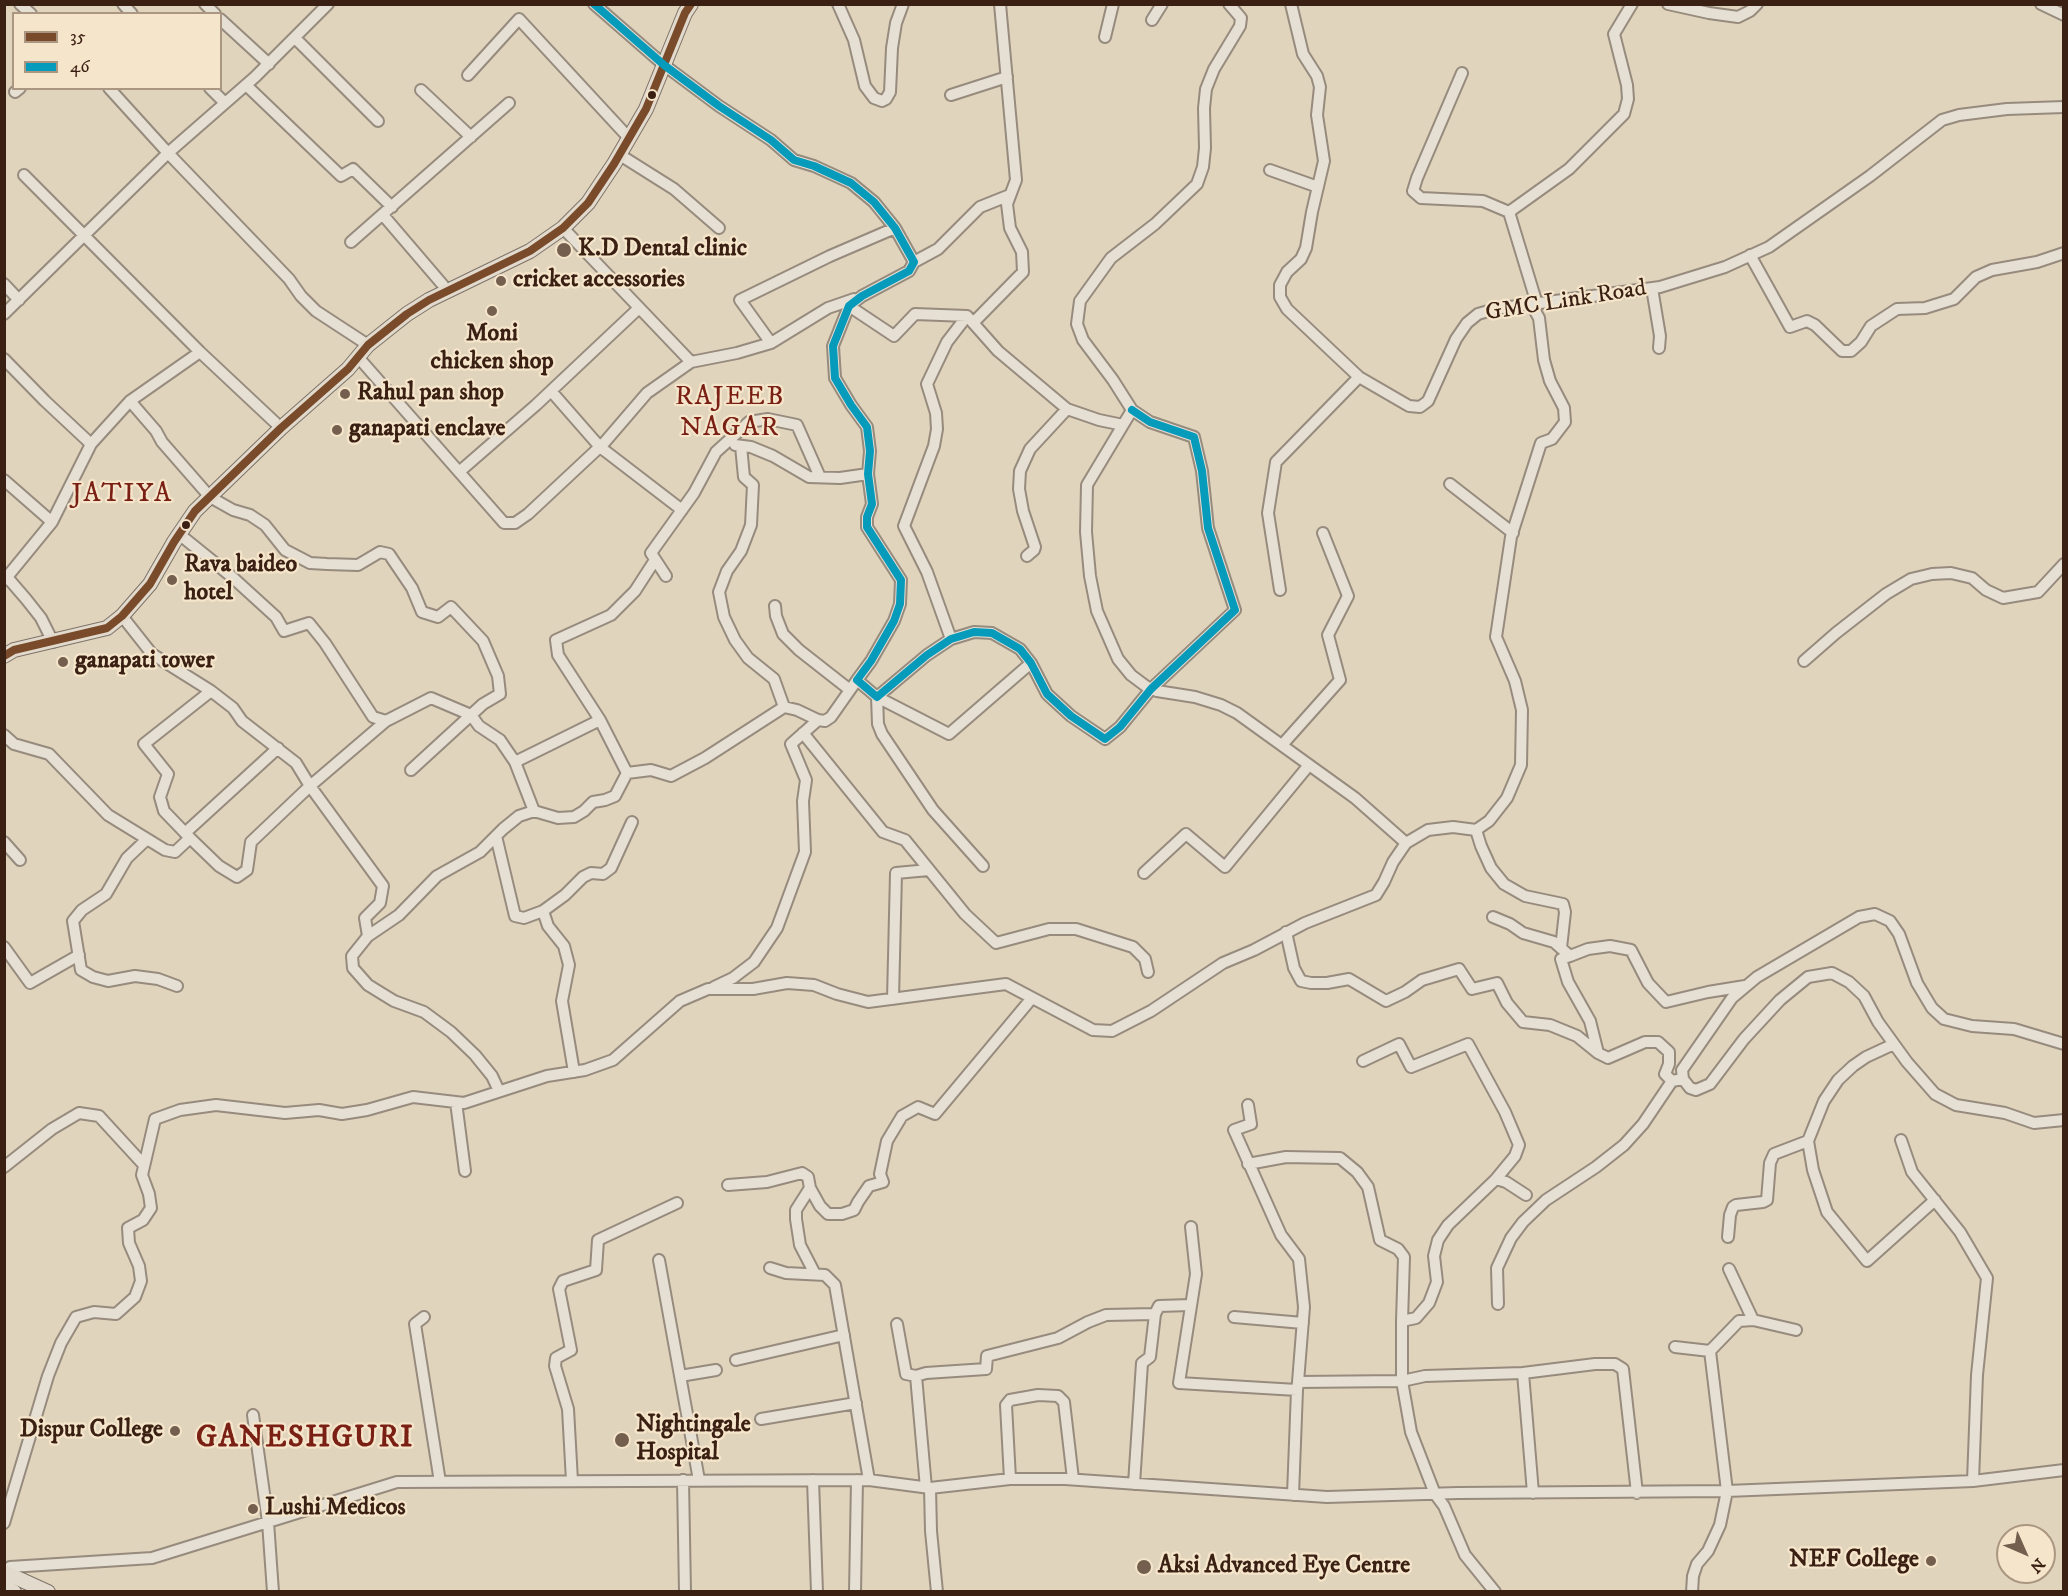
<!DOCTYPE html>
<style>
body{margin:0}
#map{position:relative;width:2068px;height:1596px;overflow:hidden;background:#e1d4bd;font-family:"IM FELL DW Pica",serif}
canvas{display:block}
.frame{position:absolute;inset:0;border:6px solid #3a1f13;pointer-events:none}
.legend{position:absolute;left:12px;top:12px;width:210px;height:78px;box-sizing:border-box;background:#f5e5ca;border:2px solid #aa9681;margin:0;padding:8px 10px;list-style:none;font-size:18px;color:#3a1f13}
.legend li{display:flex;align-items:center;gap:12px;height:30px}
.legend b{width:30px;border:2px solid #aa9681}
.north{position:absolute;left:1996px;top:1524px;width:60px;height:60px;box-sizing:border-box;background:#f5e5ca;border:2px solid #aa9681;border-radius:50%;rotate:135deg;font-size:16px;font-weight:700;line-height:24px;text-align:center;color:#3a1f13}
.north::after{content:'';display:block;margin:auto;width:21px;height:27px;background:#745e4e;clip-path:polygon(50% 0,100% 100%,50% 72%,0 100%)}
</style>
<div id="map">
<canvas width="2068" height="1596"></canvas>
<div class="frame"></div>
<ul class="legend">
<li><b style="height:8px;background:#7a4b2a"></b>35</li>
<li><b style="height:8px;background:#069bbb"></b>46</li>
</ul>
<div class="north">N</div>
</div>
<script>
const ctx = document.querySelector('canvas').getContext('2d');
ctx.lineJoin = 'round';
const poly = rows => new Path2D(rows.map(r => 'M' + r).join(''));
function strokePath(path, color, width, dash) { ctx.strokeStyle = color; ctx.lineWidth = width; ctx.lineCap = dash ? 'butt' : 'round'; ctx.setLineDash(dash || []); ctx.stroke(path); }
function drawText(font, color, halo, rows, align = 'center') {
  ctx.font = font + ' "IM FELL DW Pica",serif'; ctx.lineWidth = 4.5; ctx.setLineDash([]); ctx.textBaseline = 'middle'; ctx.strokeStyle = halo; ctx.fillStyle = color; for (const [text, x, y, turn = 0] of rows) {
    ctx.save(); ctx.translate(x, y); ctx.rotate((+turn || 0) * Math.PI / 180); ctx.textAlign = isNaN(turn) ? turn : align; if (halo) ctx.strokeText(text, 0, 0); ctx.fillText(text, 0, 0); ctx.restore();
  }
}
const minor = poly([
 [20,4,31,14],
 [123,4,132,14],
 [205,4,215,14],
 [594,4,664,65,719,106,771,140,794,160,814,166,851,183,874,202,895,228,914,262,909,271,862,296,849,306,833,346,835,378,851,405,867,427,870,451,868,474,872,504,867,517,867,527,901,580,900,604,894,621,871,661,857,680,877,697,927,655,951,639,974,632,992,633,1020,649,1031,663,1047,694,1071,716,1105,739,1120,727,1151,689,1235,610,1208,528,1202,471,1194,437,1150,422,1132,410],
 [838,4,854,40,865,86,874,98,882,101,886,99,890,92,892,48,896,23,903,4],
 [1229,4,1241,18,1240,26,1214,69,1206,89,1204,108,1205,148,1203,167,1197,184,1155,224,1111,258,1080,301,1077,324,1083,340,1113,380,1132,410,1087,485,1086,532,1090,576,1097,611,1118,659,1131,675,1147,687,1157,691,1195,697,1221,705,1237,713,1355,798,1406,843],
 [1291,4,1303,54,1317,76,1320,87,1317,115,1324,161,1312,212,1306,248,1301,259,1287,272,1280,285,1280,297,1287,309,1359,377,1409,406,1420,407,1428,401,1456,339,1467,323,1478,314,1495,309,1660,287,1725,267,1769,247,1870,176,1942,120,1959,115,2007,109,2064,107],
 [1668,4,1709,13,1738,17,1750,11,1757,4],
 [2041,4,2064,15],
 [220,19,269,64],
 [1152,20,1162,4],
 [1105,37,1113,4],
 [295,38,378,121],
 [1462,73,1417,178,1413,191,1421,198,1483,201,1509,212,1537,304],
 [468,75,519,19,629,138],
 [246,85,341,176,353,169,392,207],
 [109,88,168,153,289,279,301,296,316,311,368,345],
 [210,88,225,103],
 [421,90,471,137],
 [15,92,20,88],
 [951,95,1007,77],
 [620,155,674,189,719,228],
 [1270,170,1318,187],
 [24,175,200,352,281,428],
 [1509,212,1569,169,1624,114,1628,99,1627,85,1614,34,1632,4],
 [383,215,448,291],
 [563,228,691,362,737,353,771,343,828,308,854,299],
 [351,242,509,103],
 [1750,255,1790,327,1807,321,1815,325,1842,351,1851,351,1861,342,1871,326,1897,309,1925,308,1954,299,1976,277,1992,270,2037,262,2064,253],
 [914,262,938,249,980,207,1010,195],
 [4,284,19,300],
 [1652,288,1660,336,1659,348],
 [849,306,894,336,915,314,967,316,998,351,1067,409,1099,420,1123,425],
 [4,314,168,153,255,77,328,4],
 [973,323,1023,272,1022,252,1010,228,1007,204,1016,180,1000,4],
 [771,343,740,300,830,256,895,228],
 [358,357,504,523,515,523,528,514,604,443,647,393,691,362],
 [4,359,45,401,91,444],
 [551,391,600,447,682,510],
 [130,401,156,431,162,442,210,497,233,510,250,515,265,525,285,550,310,563,327,564,358,565,380,552,389,554,412,588,422,612,438,617,451,607,483,641,498,676,500,694,483,704,471,715,479,726,500,740,515,762,600,720,627,773,651,770,671,776,705,758,784,707,797,710,818,720,825,721,831,717,857,680],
 [735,445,751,447,773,456,809,477,840,478,868,474],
 [741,446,744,477,753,485,751,525,741,551,727,571,719,592,724,617,735,640,748,658,774,679,784,707],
 [459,472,536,405,639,308],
 [4,480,52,522,7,577],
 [1450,484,1513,533],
 [52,522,91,444,130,401,200,352],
 [179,534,231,576,276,617,284,631,309,623,325,643,373,717,386,721,431,698,471,715,411,770],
 [1027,556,1034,550,1035,547,1023,511,1019,489,1020,471,1030,449,1067,409],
 [666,576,651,553,694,493,716,452,749,422,768,419,797,425,820,477],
 [4,580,7,577,26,599,41,618,53,642],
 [1280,590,1268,513,1276,462,1359,377],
 [775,606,776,616,783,634,799,650,850,690],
 [951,639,927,572,904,526,934,446,937,429,936,413,927,384,947,342,967,316],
 [1804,661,1836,633,1886,594,1911,579,1932,574,1951,573,1972,578,1986,590,2003,598,2038,592,2064,564],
 [600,720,558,655,556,640,611,615,635,591,655,560],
 [386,721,310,786,383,886,380,903,365,918,368,936,352,956,353,968,368,985,394,1001,424,1012,451,1032,475,1055,492,1076,499,1091],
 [803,733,883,832,905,840,965,914,996,943,1049,929,1076,929,1133,947,1145,959,1148,972],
 [4,735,14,744,49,754,108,815,165,850,175,852,190,838,219,866,237,877,247,870,251,842,310,786,296,763,242,721,233,708,211,691,152,654,122,616],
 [1282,745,1340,680,1328,635,1348,596,1323,533],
 [534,811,558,818,574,817,584,811,593,802,605,800,615,796,627,773],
 [1476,830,1481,846,1491,868,1504,884,1525,896,1563,904,1565,912,1561,948],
 [185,833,278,748],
 [496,836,515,916,524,918,543,911,565,895,583,877,591,873,603,874,611,868,632,822],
 [190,838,164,811,160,797,168,774,144,744,211,691],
 [147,839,127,858,106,894,82,910,73,921,81,970,93,977,108,981,135,976,158,979,177,986],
 [4,842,20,860],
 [983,866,933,810,882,734,878,724,877,697,949,734,1031,663],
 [1144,873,1186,834,1225,867,1309,765],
 [543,911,548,926,564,946,569,965,562,1001,574,1072],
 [1493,917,1510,924,1523,933,1554,942,1570,956,1588,949,1610,946,1631,950,1648,983,1666,1002,1708,992,1745,986],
 [1286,932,1294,968,1301,981,1311,983,1327,983,1349,979,1386,1001,1405,992,1422,980,1459,969,1472,989,1497,983,1507,1003,1523,1022,1550,1025,1577,1036,1598,1053,1608,1058,1645,1042,1658,1042,1669,1052,1669,1064,1665,1074,1672,1081,1683,1079],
 [368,936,399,915,437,876,480,852,503,829,519,816,534,811,515,762],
 [4,947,30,983,79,955],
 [1570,956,1561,959,1568,982,1590,1021,1598,1053],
 [714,987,733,978,754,962,777,928,805,852,803,801,806,780,791,744,818,720],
 [893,999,896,873,929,870],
 [1894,1044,1866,1057,1853,1066,1838,1080,1824,1101,1808,1141,1813,1170,1827,1212,1867,1261,1935,1200],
 [2064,1044,2014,1029,1972,1026,1944,1019,1932,1008,1917,983,1899,934,1890,921,1875,914,1859,917,1757,977,1732,998,1682,1070,1683,1079,1690,1088,1696,1090,1710,1084,1744,1039,1780,1000,1808,977,1832,973,1849,982,1864,996,1878,1022,1907,1062,1935,1094,1956,1105,2005,1113,2034,1123,2064,1120],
 [1363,1061,1399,1044,1411,1067,1468,1044,1505,1112,1519,1145,1515,1156,1496,1179],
 [456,1102,465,1171],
 [1248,1105,1251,1124,1234,1130,1281,1235,1299,1259,1304,1307,1298,1382],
 [1901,1140,1912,1172,1960,1232,1987,1278,1977,1375,1973,1481],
 [1248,1164,1286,1157,1340,1158,1357,1172,1368,1187,1380,1240,1398,1249,1404,1257,1402,1321],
 [4,1167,52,1129,79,1113,99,1116,144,1165],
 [728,1185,767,1182,802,1173,808,1177,810,1188,820,1206,828,1214,842,1214,854,1210,858,1202,869,1186,883,1182,880,1174,887,1141,902,1116,918,1107,935,1114,1032,998],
 [810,1188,796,1210,796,1219,800,1245,815,1274],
 [1191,1227,1196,1274,1179,1383,1297,1390,1298,1382,1402,1381,1425,1376,1523,1373,1533,1493],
 [1728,1237,1730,1215,1733,1207,1736,1205,1763,1202,1767,1200,1770,1163,1774,1154,1808,1141],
 [659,1260,699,1480],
 [770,1268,786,1273,825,1275,835,1285,869,1480],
 [1729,1269,1753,1320,1796,1330],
 [1498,1304,1497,1268,1511,1238,1523,1222,1546,1200,1596,1167,1624,1145,1643,1124,1672,1081],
 [424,1317,415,1324,440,1482],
 [1234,1317,1303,1323],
 [897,1324,906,1374,916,1376],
 [1675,1347,1710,1351,1739,1321,1753,1320],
 [736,1360,844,1335],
 [1523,1373,1595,1364,1615,1364,1623,1369,1637,1493],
 [680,1376,716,1370],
 [253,1415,268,1522,273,1592],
 [761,1419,856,1403],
 [1010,1479,1006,1405,1010,1400,1038,1395,1058,1396,1064,1402,1073,1479],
 [683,1480,685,1592],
 [813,1480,817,1592],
 [572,1481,568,1409,555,1366,556,1358,571,1350,559,1289,563,1281,596,1270,598,1240,677,1203],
 [1134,1484,1142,1363,1150,1357,1155,1314],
 [926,1488,916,1376,926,1373,986,1369,987,1356,1058,1338,1088,1322,1106,1315,1155,1314,1159,1306,1190,1305],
 [930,1488,931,1531,937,1592],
 [1293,1495,1297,1390],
 [4,1523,48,1376,61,1343,76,1317,94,1312,116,1314,135,1297,141,1281,139,1266,129,1243,128,1228,143,1220,151,1208,149,1194,142,1175,155,1119,180,1110,216,1105,285,1113,319,1110,342,1114,367,1110,413,1097,464,1103,547,1076,585,1070,613,1060,680,1001,708,989,753,989,787,983,814,985,837,994,868,1002,1006,984,1093,1030,1112,1031,1151,1011,1223,963,1254,950,1305,923,1376,895,1384,882,1393,862,1406,843,1428,830,1453,827,1476,830,1489,821,1507,798,1521,765,1522,710,1515,681,1496,637,1511,537,1541,443,1552,439,1565,422,1564,408,1550,381,1544,360,1539,318,1531,304],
 [5,1572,10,1567,152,1558,397,1482,869,1480,930,1488,1010,1479,1065,1479,1327,1497,1458,1493,1727,1491,1973,1481,2064,1470],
 [855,1592,857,1480],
 [1495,1592,1465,1555,1444,1506,1435,1494,1411,1432,1402,1381,1402,1321,1416,1318,1429,1303,1437,1282,1434,1256,1438,1240,1448,1225,1496,1179,1506,1182,1526,1195],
 [1692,1592,1693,1576,1697,1564,1708,1551,1720,1525,1727,1491,1710,1351]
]);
const major = poly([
 [4,656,14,650,107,628,122,616,150,584,174,542,195,511,281,428,348,369,368,345,407,314,429,300,530,251,563,228,588,203,614,164,646,109,685,13,691,4],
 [4,1572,48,1592],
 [4,1587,14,1592]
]);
strokePath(minor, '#968b7d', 14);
strokePath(major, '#7e7367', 16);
strokePath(minor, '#e6dfd4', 10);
strokePath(major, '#e2dacd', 14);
strokePath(poly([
 [4,656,14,650,107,628,122,616,150,584,174,542,195,511,281,428,348,369,368,345,407,314,429,300,530,251,563,228,588,203,614,164,646,109,685,13,691,4]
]), '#7a4b2a', 8);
strokePath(poly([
 [594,4,664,65,719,106,771,140,794,160,814,166,851,183,874,202,895,228,914,262,909,271,862,296,849,306,833,346,835,378,851,405,867,427,870,451,868,474,872,504,867,517,867,527,901,580,900,604,894,621,871,661,857,680,877,697,927,655,951,639,974,632,992,633,1020,649,1031,663,1047,694,1071,716,1105,739,1120,727,1151,689,1235,610,1208,528,1202,471,1194,437,1150,422,1132,410]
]), '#069bbb', 8);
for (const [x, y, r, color] of [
 [652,95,5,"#3a1f13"],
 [564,250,8,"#745e4e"],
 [501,281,6,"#745e4e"],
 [492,311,6,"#745e4e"],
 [345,394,6,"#745e4e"],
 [337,430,6,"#745e4e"],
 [186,525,5,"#3a1f13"],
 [172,580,6,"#745e4e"],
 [63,662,6,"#745e4e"],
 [175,1431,6,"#745e4e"],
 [622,1440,8,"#745e4e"],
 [253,1509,6,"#745e4e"],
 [1931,1561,6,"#745e4e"],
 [1144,1567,8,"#745e4e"]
]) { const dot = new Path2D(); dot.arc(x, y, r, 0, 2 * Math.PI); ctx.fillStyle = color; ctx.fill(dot); strokePath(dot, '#f5e5ca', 2); }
drawText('bold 24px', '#3a1f13', '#f5e5ca', [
 ["K.D Dental clinic",578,250],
 ["cricket accessories",513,281],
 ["Moni",492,335,"center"],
 ["chicken shop",492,363,"center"],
 ["Rahul pan shop",357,394],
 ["ganapati enclave",349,430],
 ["Rava baideo",184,566],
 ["hotel",184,594],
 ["ganapati tower",75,662],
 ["Nightingale",636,1426],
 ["Hospital",636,1454],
 ["Dispur College",163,1431,"right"],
 ["Lushi Medicos",265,1509],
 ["NEF College",1919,1561,"right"],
 ["Aksi Advanced Eye Centre",1158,1567]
], 'left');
drawText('24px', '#3a1f13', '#f5e5ca', [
 ["GMC Link Road",1566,302,-9]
]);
ctx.letterSpacing = '1.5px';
drawText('27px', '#7a1f14', '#f5e5ca', [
 ["RAJEEB",730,398],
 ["NAGAR",730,429],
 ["JATIYA",122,495]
]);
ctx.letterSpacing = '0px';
ctx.letterSpacing = '1.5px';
drawText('bold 30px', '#7a1f14', '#f5e5ca', [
 ["GANESHGURI",305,1440]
]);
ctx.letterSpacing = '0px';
</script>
